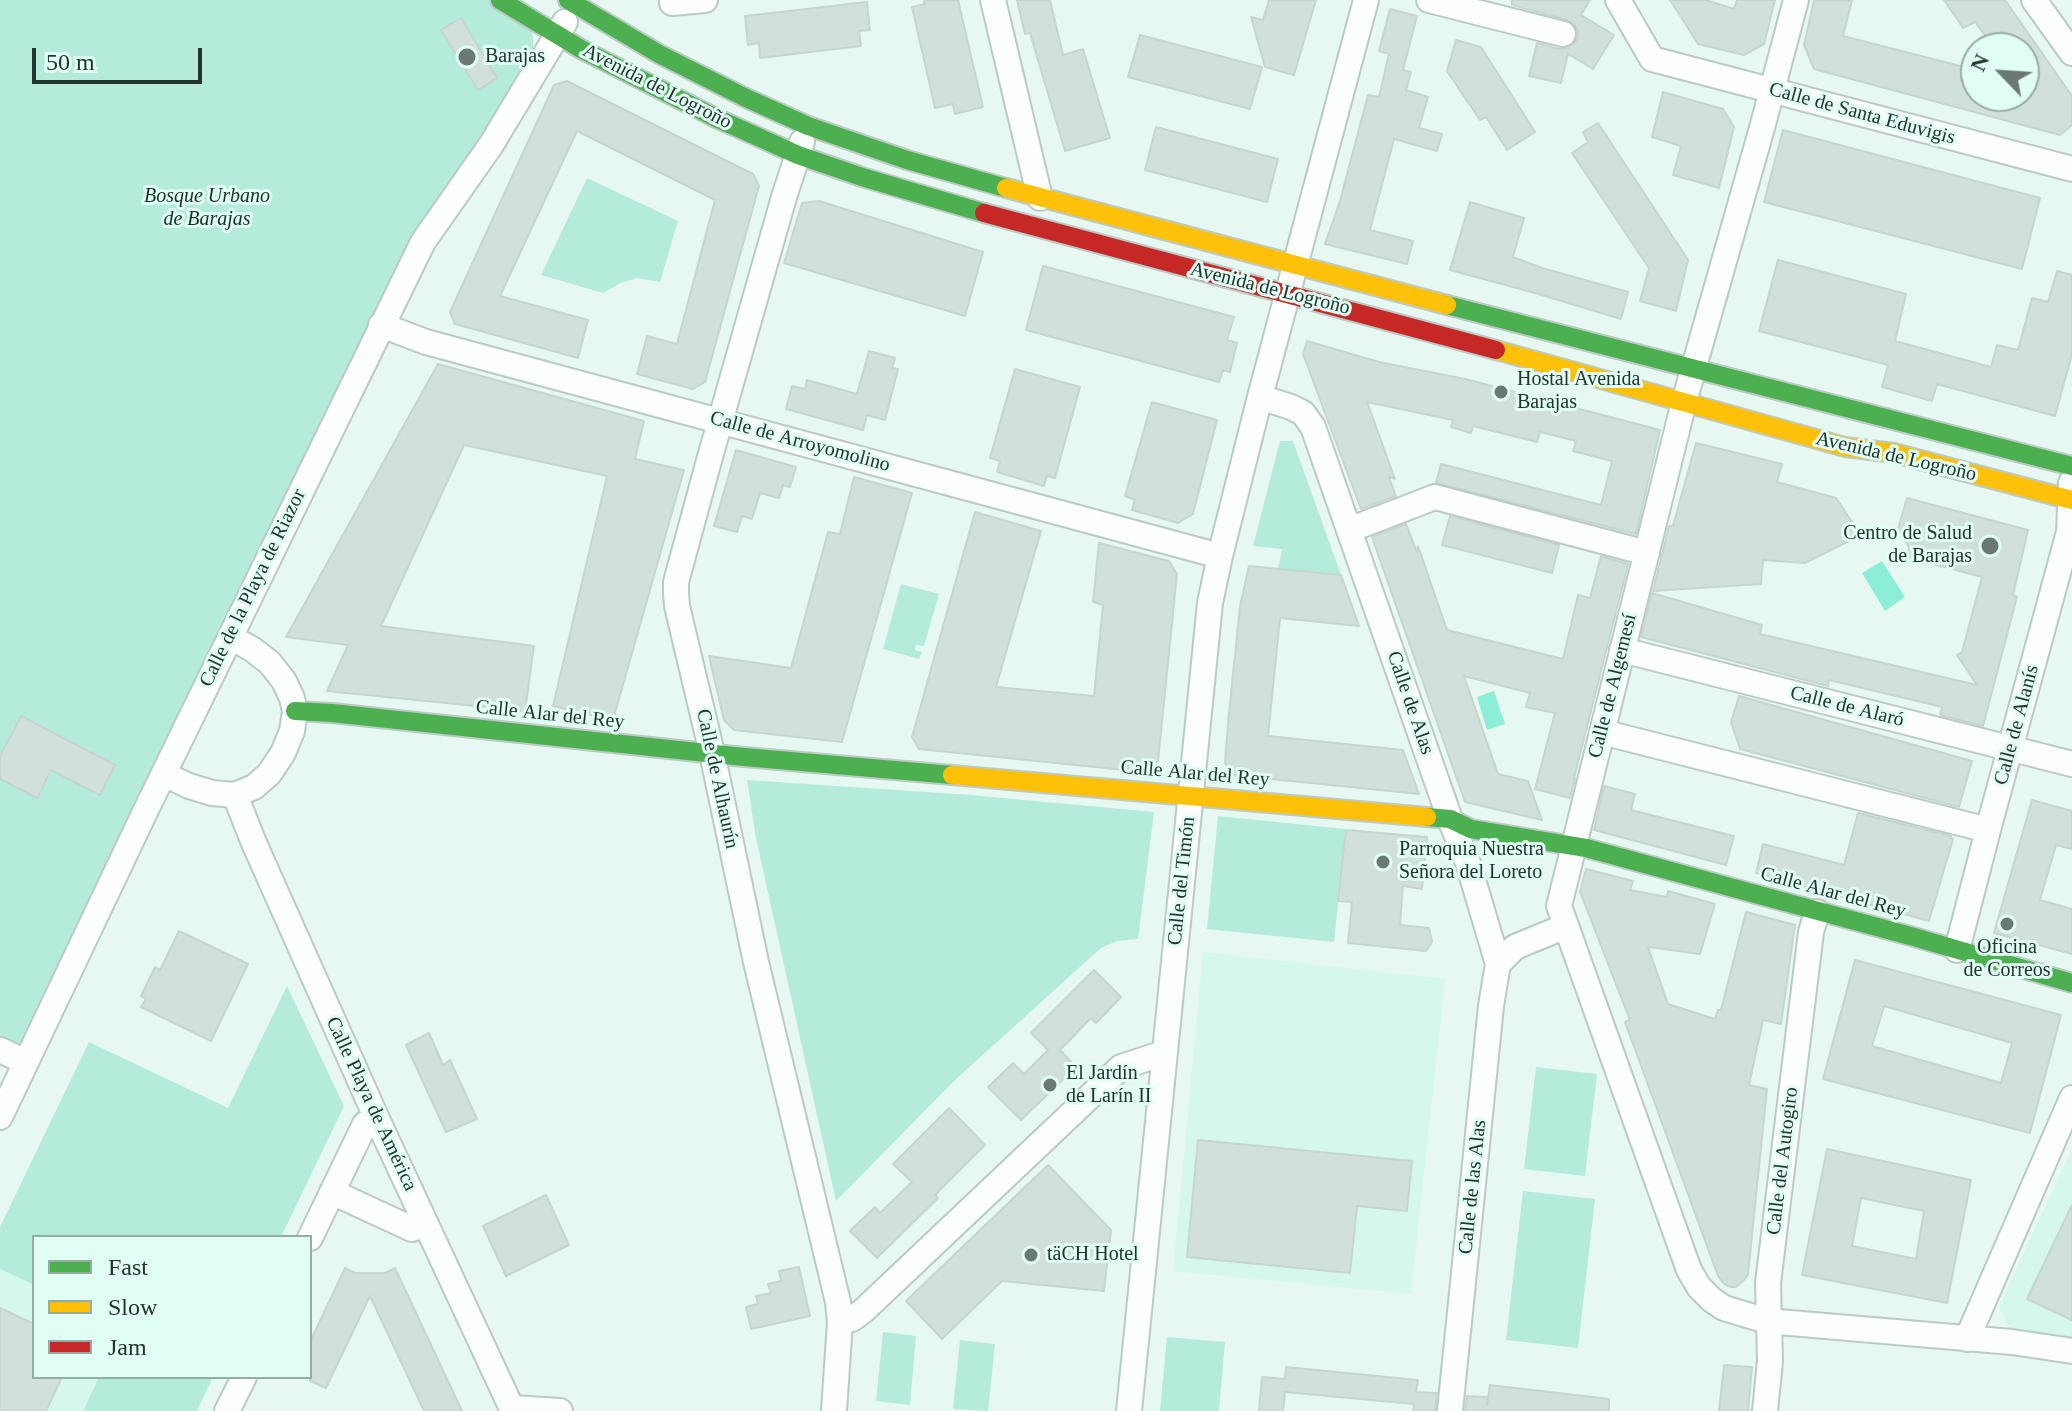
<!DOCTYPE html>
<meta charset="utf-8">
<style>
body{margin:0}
#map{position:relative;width:2072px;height:1411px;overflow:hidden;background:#e7f8f2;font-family:Georgia,serif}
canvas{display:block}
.legend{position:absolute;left:32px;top:1235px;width:280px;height:144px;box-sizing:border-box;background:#e1fef5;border:2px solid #96ada6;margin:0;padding:10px 14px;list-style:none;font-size:24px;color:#263430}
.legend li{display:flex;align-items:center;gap:16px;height:40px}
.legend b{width:40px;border:2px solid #96ada6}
.north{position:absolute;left:1960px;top:32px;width:80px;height:80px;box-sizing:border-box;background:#e1fef5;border:2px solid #96ada6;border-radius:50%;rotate:295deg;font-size:22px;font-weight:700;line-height:32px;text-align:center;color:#263430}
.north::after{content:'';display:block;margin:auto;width:28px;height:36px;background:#6a7974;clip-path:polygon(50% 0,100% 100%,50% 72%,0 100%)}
.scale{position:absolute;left:32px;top:48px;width:170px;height:36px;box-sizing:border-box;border:4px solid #263430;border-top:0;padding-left:10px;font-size:24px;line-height:28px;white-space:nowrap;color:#263430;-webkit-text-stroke:6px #e1fef5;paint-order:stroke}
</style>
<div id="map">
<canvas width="2072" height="1411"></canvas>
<ul class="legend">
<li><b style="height:10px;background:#4caf50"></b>Fast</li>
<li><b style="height:10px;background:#ffc107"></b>Slow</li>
<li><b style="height:10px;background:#c62828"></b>Jam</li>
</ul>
<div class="north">N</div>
<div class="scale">50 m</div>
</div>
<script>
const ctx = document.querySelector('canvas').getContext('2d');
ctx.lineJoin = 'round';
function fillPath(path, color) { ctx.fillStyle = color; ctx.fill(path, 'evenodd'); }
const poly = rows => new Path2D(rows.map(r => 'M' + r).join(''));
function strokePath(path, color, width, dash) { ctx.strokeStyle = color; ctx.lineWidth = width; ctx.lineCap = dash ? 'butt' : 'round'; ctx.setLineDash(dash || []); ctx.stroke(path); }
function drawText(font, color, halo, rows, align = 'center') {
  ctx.font = font + ' Georgia,serif'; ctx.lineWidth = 6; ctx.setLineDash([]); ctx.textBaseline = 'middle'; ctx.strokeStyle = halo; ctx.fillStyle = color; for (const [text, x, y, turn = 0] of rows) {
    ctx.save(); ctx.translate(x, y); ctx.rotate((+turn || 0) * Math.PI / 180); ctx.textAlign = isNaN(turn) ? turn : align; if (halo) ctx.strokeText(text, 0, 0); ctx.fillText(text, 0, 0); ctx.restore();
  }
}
fillPath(poly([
 [1203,952,1445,979,1411,1294,1173,1271],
 [2072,1149,2072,1338,2008,1329,1999,1306],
 [0,1269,34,1285,34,1377,99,1377,83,1411,0,1411]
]), '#d5f7ec');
fillPath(poly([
 [0,0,500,0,530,19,533,40,533,74,446,206,26,1062,0,1050],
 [587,178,678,221,660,282,637,278,621,283,603,293,541,275],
 [1280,441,1293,441,1341,575,1278,569,1282,549,1253,546],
 [901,584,939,594,924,646,916,645,915,650,922,652,919,659,883,649],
 [747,780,971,795,1154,812,1138,939,1117,941,1101,948,955,1080,836,1201,756,838],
 [1218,816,1346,829,1334,942,1207,929],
 [287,986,344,1106,281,1237,34,1237,34,1285,0,1269,0,1227,89,1042,228,1108],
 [1536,1067,1597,1074,1585,1176,1524,1169],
 [1523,1191,1595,1199,1578,1348,1506,1340],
 [883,1332,916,1336,910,1405,876,1401],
 [1167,1337,1225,1342,1219,1411,1160,1411],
 [960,1340,995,1344,988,1411,953,1409],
 [99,1377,213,1377,197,1411,83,1411]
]), '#b4ebdb');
fillPath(poly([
 [1882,561,1905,597,1885,611,1862,573],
 [1494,691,1505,724,1487,730,1477,697]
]), '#8deed7');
const building = poly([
 [924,0,958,0,983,107,955,114,953,104,935,108,912,7,925,4,924,0],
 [1017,0,1050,0,1063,55,1083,49,1110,138,1065,151,1030,33,1025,34,1017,0],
 [1269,0,1316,0,1294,75,1265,67,1251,17,1263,20,1269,0],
 [1512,0,1590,0,1581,15,1614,35,1593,69,1568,54,1561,83,1529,76,1537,43,1559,49,1568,48,1574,44,1578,37,1578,31,1574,24,1567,20,1512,5,1512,0],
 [1670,0,1706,0,1734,9,1737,0,1775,0,1764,44,1744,55,1698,44,1670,0],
 [1814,0,1852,0,1843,36,1976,70,1976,96,2024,96,2024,48,1994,48,1975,22,1963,28,1944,0,2005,0,2072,96,2072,125,2060,135,1814,69,1804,45,1814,0],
 [867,2,870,30,859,31,861,46,760,58,759,43,748,45,745,16,867,2],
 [1390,9,1417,16,1403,70,1411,72,1406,90,1428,97,1419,128,1442,134,1437,151,1394,139,1370,230,1413,241,1407,264,1325,244,1340,201,1368,95,1379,97,1389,54,1379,51,1390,9],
 [461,18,497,78,478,90,441,30,461,18],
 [1140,35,1262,67,1250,109,1128,77,1140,35],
 [1456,40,1481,47,1535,132,1507,150,1486,117,1480,120,1447,71,1456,40],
 [567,81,753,174,759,186,705,382,693,389,637,374,647,336,677,344,715,200,577,131,500,296,588,320,578,358,455,324,450,312,554,85,567,81],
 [1663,92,1723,109,1734,127,1719,188,1673,175,1681,146,1652,137,1663,92],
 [1598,123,1688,260,1676,311,1640,301,1649,268,1572,153,1588,142,1583,132,1598,123],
 [1156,127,1278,159,1267,202,1145,170,1156,127],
 [1783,130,2040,198,2022,269,1764,202,1783,130],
 [819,201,983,252,965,316,784,263,802,203,819,201],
 [1470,202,1524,218,1513,257,1542,268,1628,292,1621,319,1535,293,1450,270,1470,202],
 [1778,260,1906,294,1895,341,1991,367,1997,345,2018,350,2032,298,2048,302,2057,271,2072,275,2072,354,2055,416,1937,384,1932,401,1882,387,1888,365,1759,331,1778,260],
 [1043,266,1234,317,1227,340,1237,343,1230,372,1223,370,1219,382,1026,330,1043,266],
 [1307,341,1379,362,1465,379,1660,430,1636,534,1436,483,1441,464,1601,505,1612,461,1573,451,1576,441,1540,432,1537,442,1473,426,1471,433,1451,427,1453,420,1367,402,1395,479,1389,477,1396,496,1361,509,1303,354,1307,341],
 [869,351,895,358,892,368,898,369,885,420,867,415,863,430,786,409,792,386,805,389,807,380,857,394,869,351],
 [438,364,644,421,635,459,684,470,613,720,553,706,607,476,464,445,381,626,534,646,525,711,327,691,348,645,286,637,438,364],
 [1015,369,1080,387,1055,478,1047,476,1044,486,997,472,1000,461,990,458,1015,369],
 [1152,402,1217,420,1193,514,1178,523,1132,510,1135,500,1125,496,1152,402],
 [1696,443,1782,464,1777,482,1836,498,1861,535,1805,563,1763,560,1761,584,1653,591,1669,526,1673,526,1696,443],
 [736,450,796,467,790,487,783,485,779,498,760,493,752,519,742,516,737,532,714,526,736,450],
 [854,477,912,493,842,742,734,730,724,720,709,656,791,668,828,532,840,534,854,477],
 [1907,498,2028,530,2013,595,2017,597,1983,726,1940,715,1942,707,1829,680,1828,686,1641,637,1652,593,1762,625,1760,634,1977,685,1957,655,1962,652,1982,577,1907,557,1909,547,1898,529,1907,498],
 [975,512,1041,531,996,687,1094,696,1103,605,1093,602,1099,543,1169,561,1177,574,1158,761,1144,772,919,749,912,737,975,512],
 [1450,516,1559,545,1552,573,1442,545,1450,516],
 [1406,524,1417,552,1418,546,1447,630,1563,659,1578,595,1590,598,1601,556,1628,564,1574,778,1575,778,1570,798,1535,789,1555,713,1526,707,1530,693,1464,676,1498,774,1528,781,1542,820,1465,802,1372,537,1406,524],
 [1249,566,1341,575,1359,626,1280,618,1268,736,1403,750,1419,794,1232,775,1225,763,1228,723,1240,606,1249,566],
 [1739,696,1972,761,1959,807,1740,749,1731,722,1739,696],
 [21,716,115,765,100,795,51,770,37,798,0,779,0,756,21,716],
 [1604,786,1635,794,1631,810,1734,836,1726,865,1594,830,1604,786],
 [2032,800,2072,811,2072,849,2056,845,2040,900,2072,909,2072,954,1994,933,2032,800],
 [1858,813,1951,836,1950,838,1953,839,1929,921,1756,873,1763,844,1844,865,1858,813],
 [1346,830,1427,837,1422,889,1403,886,1400,925,1429,928,1432,942,1426,951,1348,943,1352,902,1338,901,1346,830],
 [1586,869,1633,881,1630,890,1667,897,1668,891,1715,904,1700,954,1648,947,1668,1004,1715,1019,1718,1010,1721,1010,1746,912,1795,925,1781,1024,1763,1020,1749,1085,1767,1089,1748,1274,1745,1279,1736,1287,1731,1287,1724,1284,1718,1276,1625,1022,1630,1020,1580,892,1586,869],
 [179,931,248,964,211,1041,141,1007,146,999,141,996,155,967,160,970,179,931],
 [1855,960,2061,1015,2030,1133,1823,1079,1855,960],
 [1884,1006,2012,1043,2001,1083,1872,1046,1884,1006],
 [1094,970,1121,997,1096,1023,1091,1018,1060,1050,1076,1067,1021,1120,988,1087,1013,1063,1024,1074,1048,1050,1031,1033,1094,970],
 [429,1033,443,1065,450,1060,477,1119,446,1132,406,1045,429,1033],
 [949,1108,985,1145,935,1195,938,1198,877,1258,850,1231,875,1207,880,1213,912,1182,893,1164,949,1108],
 [1198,1140,1412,1161,1407,1211,1357,1206,1350,1273,1187,1257,1198,1140],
 [1827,1149,1971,1180,1947,1303,1802,1275,1827,1149],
 [1861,1198,1924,1211,1916,1259,1852,1246,1861,1198],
 [1048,1165,1111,1230,1104,1291,1002,1281,942,1339,906,1301,1048,1165],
 [546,1195,569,1245,506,1276,483,1226,546,1195],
 [2072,1205,2072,1320,2027,1299,2072,1205],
 [799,1267,810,1316,751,1329,746,1307,758,1304,756,1296,771,1293,768,1284,781,1281,779,1271,799,1267],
 [345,1268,355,1273,385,1273,395,1268,462,1411,424,1411,370,1296,326,1388,310,1381,310,1342,345,1268],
 [0,1308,34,1324,34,1377,62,1377,46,1411,0,1411,0,1308],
 [1724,1365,1752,1367,1748,1411,1719,1411,1724,1365],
 [1286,1367,1418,1380,1416,1392,1437,1393,1435,1411,1413,1411,1414,1404,1285,1392,1283,1411,1259,1411,1262,1377,1285,1379,1286,1367],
 [1490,1385,1609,1399,1609,1411,1465,1411,1467,1396,1487,1397,1487,1405,1490,1385]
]);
fillPath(building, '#d1e0db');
strokePath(building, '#c7d5d0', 2);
const street = poly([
 [993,0,1040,198],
 [1429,0,1563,34],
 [1618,0,1652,59,2072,169],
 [1796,0,1762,128,1684,402,1559,906,1689,1270,1699,1287,1712,1300,1724,1308,1767,1321,2012,1342,2072,1351],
 [2034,0,2072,53],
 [672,3,705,0],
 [802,142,784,197,710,457,676,582,676,593,677,606,712,753,756,962,838,1302,840,1322,834,1411],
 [381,325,426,342,1220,556],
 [1260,397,1291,407,1303,413,1313,427,1450,819,1468,863,1498,964,1491,1006,1450,1411],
 [1349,530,1435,497,1647,553],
 [1622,650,2072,764],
 [1602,732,1988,830],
 [164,774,189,786,212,793,235,795,254,787,269,774,283,753,292,731,295,711,292,698,284,681,270,663,252,649,230,637],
 [235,795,254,843,377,1119,513,1411],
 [1957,950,1988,830,2069,532,2071,483],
 [1498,964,1515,947,1566,926],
 [0,1050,26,1062],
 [0,1117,145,812,423,242,491,145,565,22],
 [332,1192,412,1229,426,1224],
 [310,1238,365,1124,377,1119],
 [840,1322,852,1319,863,1311,1121,1067,1164,1053],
 [1967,1339,2072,1098],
 [512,1408,560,1411],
 [227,1411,244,1377],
 [1129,1411,1210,603,1220,556,1260,397,1366,0],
 [1765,1411,1770,1361,1768,1283,1811,932,1817,912]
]);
const fast = poly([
 [500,0,581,49,716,118,798,155,862,177,984,213],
 [568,0,659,54,744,97,808,126,907,160,1006,188],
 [1447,305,2072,466],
 [295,711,332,713,744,757,952,775],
 [1427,817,1450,819,1471,829,1586,848,1914,937,2072,983]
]);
const slow = poly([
 [1006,188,1447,305],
 [1496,350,1845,447,1894,453,2072,500],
 [952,775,1427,817]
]);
const jam = poly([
 [984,213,1496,350]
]);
strokePath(street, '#bbcac5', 28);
strokePath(fast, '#bbcac5', 22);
strokePath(slow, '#bbcac5', 22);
strokePath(jam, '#bbcac5', 22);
strokePath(street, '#fbfefd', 24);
strokePath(fast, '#4caf50', 18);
strokePath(slow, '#ffc107', 18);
strokePath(jam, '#c62828', 18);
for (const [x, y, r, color] of [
 [467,57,10,"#6a7974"],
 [1501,392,8,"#6a7974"],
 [1990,546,10,"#6a7974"],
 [1383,862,8,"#6a7974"],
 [2007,924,8,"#6a7974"],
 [1050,1085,8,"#6a7974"],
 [1031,1255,8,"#6a7974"]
]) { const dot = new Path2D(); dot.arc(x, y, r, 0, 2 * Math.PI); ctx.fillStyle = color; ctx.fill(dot); strokePath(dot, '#e1fef5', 3); }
drawText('20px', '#263430', '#e1fef5', [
 ["Barajas",485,57],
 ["Hostal Avenida",1517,380],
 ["Barajas",1517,403],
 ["Centro de Salud",1972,534,"right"],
 ["de Barajas",1972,557,"right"],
 ["Parroquia Nuestra",1399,850],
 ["Señora del Loreto",1399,873],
 ["Oficina",2007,948,"center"],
 ["de Correos",2007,971,"center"],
 ["El Jardín",1066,1074],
 ["de Larín II",1066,1097],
 ["täCH Hotel",1047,1255]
], 'left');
drawText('20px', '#263430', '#e1fef5', [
 ["Avenida de Logroño",657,87,27],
 ["Calle de Santa Eduvigis",1862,114,15],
 ["Avenida de Logroño",1270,289,14],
 ["Calle de Arroyomolino",800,442,15],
 ["Avenida de Logroño",1896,457,13],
 ["Calle de la Playa de Riazor",253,588,-64],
 ["Calle de Algemesí",1613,686,-76],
 ["Calle de Alas",1410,703,71],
 ["Calle de Alaró",1847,707,14],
 ["Calle Alar del Rey",550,715,6],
 ["Calle de Alanís",2017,725,-75],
 ["Calle Alar del Rey",1195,774,5],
 ["Calle de Alhaurín",717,779,78],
 ["Calle del Timón",1182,881,-84],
 ["Calle Alar del Rey",1833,893,15],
 ["Calle Playa de América",371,1104,65],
 ["Calle del Autogiro",1783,1161,-83],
 ["Calle de las Alas",1473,1187,-84]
]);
drawText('italic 20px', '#19302a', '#e1fef5', [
 ["Bosque Urbano",207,197],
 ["de Barajas",207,220]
]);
</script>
